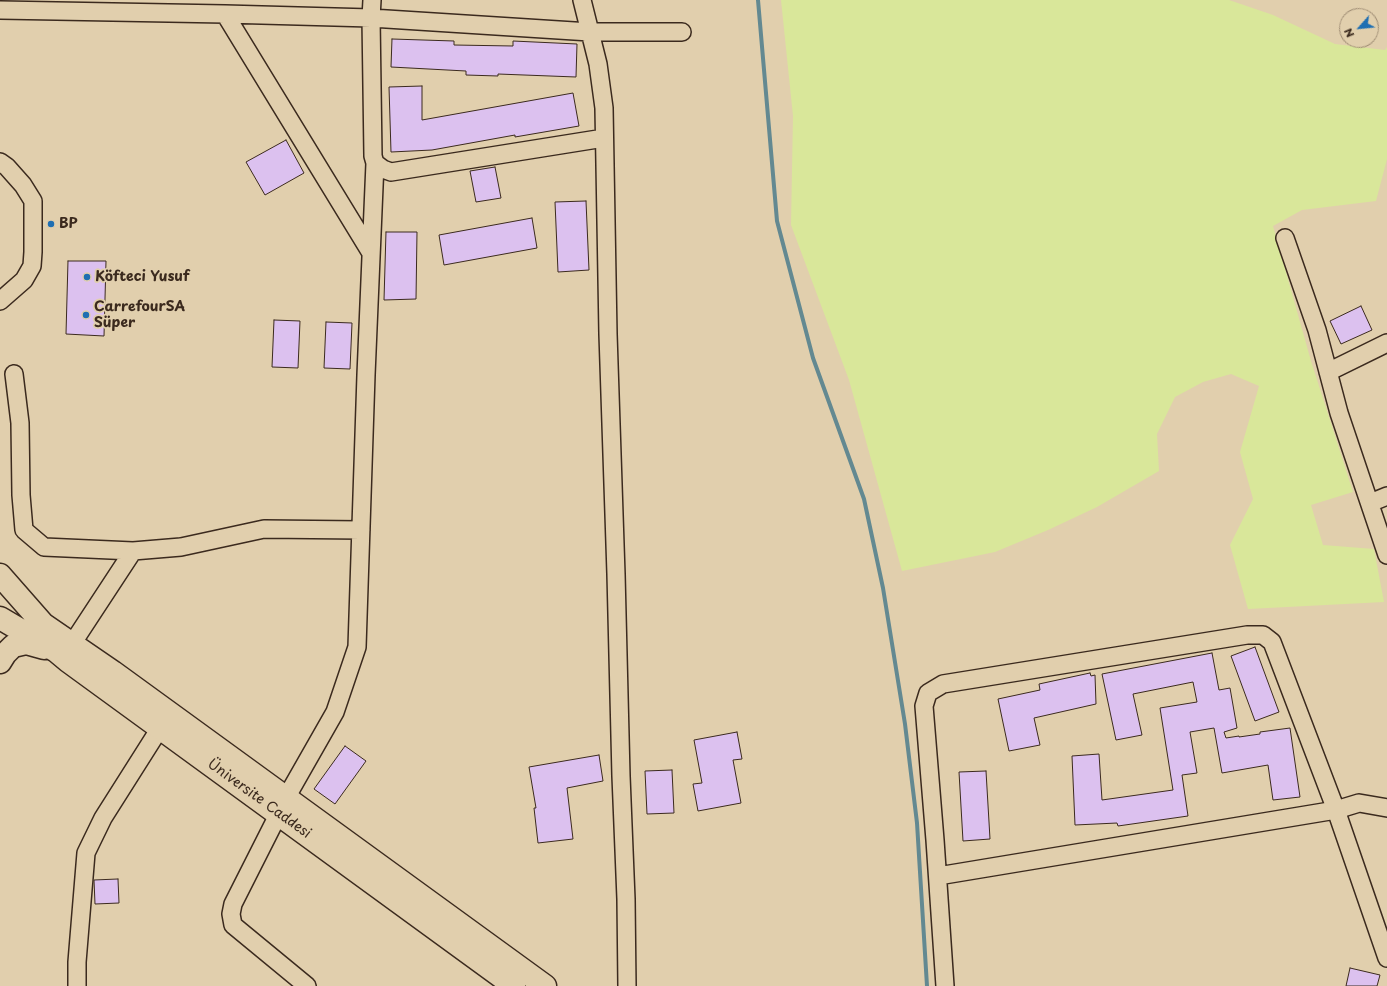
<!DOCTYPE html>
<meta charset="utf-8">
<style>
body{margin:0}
#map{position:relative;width:1387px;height:986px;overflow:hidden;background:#e1cfad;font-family:"Playpen Sans",sans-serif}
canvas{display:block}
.north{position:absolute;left:1339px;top:8px;width:40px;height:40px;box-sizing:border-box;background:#e1cfad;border:1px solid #9f8d74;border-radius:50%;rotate:243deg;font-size:11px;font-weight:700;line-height:16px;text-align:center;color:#3b2a1e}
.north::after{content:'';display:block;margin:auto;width:14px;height:18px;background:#1f6fb2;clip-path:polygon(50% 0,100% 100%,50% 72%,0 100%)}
</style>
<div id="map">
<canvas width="1387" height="986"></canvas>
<div class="north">N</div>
</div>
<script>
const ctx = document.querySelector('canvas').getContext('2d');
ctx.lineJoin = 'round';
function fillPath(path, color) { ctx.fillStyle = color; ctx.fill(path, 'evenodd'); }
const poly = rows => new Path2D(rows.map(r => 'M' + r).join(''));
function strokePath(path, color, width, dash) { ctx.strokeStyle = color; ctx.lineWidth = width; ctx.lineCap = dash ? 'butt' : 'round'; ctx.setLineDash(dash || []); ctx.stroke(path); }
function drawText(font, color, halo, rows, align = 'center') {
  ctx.font = font + ' "Playpen Sans",sans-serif'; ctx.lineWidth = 3.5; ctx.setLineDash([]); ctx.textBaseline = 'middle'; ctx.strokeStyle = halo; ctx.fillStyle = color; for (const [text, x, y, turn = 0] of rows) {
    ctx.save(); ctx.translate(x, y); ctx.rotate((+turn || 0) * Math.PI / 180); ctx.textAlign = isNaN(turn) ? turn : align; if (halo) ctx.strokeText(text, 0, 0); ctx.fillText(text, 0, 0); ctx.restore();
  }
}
fillPath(poly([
 [781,0,1229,0,1273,15,1335,44,1385,50,1387,47,1387,159,1376,201,1302,210,1273,226,1311,361,1353,492,1311,505,1323,545,1374,549,1384,602,1248,609,1230,545,1253,499,1240,452,1259,386,1231,374,1203,382,1175,397,1157,434,1159,471,1097,507,1048,530,995,552,902,571,849,380,791,225,793,116]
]), '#d9e79a');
strokePath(poly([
 [758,0,777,221,813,358,864,499,883,588,905,724,917,823,927,986]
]), '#638991', 4);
const building = poly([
 [392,39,454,41,454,45,513,46,513,41,577,44,576,77,498,74,498,76,466,75,466,71,391,67,392,39],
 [422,86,422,120,573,93,579,126,515,137,515,135,432,150,391,152,389,87,422,86],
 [286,140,304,173,265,195,246,162,286,140],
 [495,167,501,198,476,202,470,171,495,167],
 [586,201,589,270,558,272,555,202,586,201],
 [532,218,537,248,444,265,439,235,532,218],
 [386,232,417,232,416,299,384,300,386,232],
 [68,261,106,261,104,336,66,334,68,261],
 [1361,306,1372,330,1341,344,1330,321,1361,306],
 [274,320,300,321,298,368,272,367,274,320],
 [326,322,352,323,350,369,324,368,326,322],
 [1255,647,1279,712,1255,721,1231,656,1255,647],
 [1212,653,1219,690,1230,688,1237,728,1224,732,1226,738,1239,736,1239,737,1260,734,1260,732,1290,728,1300,797,1273,800,1268,765,1222,773,1214,728,1190,732,1197,773,1182,775,1188,816,1118,826,1117,823,1075,825,1072,756,1099,754,1102,800,1173,790,1160,708,1197,702,1193,682,1133,694,1142,735,1116,740,1102,674,1212,653],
 [1090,673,1091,676,1095,675,1096,704,1034,718,1040,745,1009,751,998,699,1040,690,1039,684,1090,673],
 [737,732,742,759,733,760,741,803,698,811,693,784,702,783,694,740,737,732],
 [345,746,366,761,335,804,314,789,345,746],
 [599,755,603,781,567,788,573,839,538,843,534,808,536,808,529,767,599,755],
 [672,770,674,813,647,814,645,771,672,770],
 [986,771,990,839,963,841,959,772,986,771],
 [118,879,119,903,95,904,94,880,118,879],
 [1350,968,1380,975,1377,986,1346,986,1350,968]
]);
fillPath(building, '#dcc1ef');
strokePath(building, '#3b2a1e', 1);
const minor = poly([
 [372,0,371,18,373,156,375,163,383,169,391,172,604,138],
 [582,0,598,64,604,108,608,334,616,574,621,776,626,899,627,986],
 [0,10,225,14,371,18,590,32,682,32],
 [225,14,371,253],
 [0,162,7,167,23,185,33,201,33,252,32,266,24,280,0,301],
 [1285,238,1317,330,1339,413,1387,555],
 [1328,372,1387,343],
 [14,374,20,423,21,495,24,530,44,547,133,551,181,547,264,529,361,530],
 [1370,503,1387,496],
 [72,644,133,551],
 [286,798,335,712,357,647,366,375,375,163],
 [279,813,233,904,231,914,233,925,307,986],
 [938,876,1336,810,1359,803,1387,808],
 [77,986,77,962,86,853,103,818,160,728],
 [945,986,935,840,924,706,928,693,943,684,1247,635,1263,635,1272,642,1336,810,1387,958]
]);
const major = poly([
 [0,575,43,624,113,672,545,986],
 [0,618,56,651,68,661,514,986],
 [0,662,5,654,13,646,26,643,44,648]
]);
strokePath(minor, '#3b2a1e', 20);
strokePath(major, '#3b2a1e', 25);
strokePath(minor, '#e1cfad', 17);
strokePath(major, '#e1cfad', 22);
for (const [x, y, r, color] of [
 [51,224,4,"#1f6fb2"],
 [87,277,4,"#1f6fb2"],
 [86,315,4,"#1f6fb2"]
]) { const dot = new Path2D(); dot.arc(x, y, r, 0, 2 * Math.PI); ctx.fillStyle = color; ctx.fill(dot); strokePath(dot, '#e1cfad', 1.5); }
drawText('bold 14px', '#3b2a1e', '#e1cfad', [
 ["BP",59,224],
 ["Köfteci Yusuf",95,277],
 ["CarrefourSA",94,307],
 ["Süper",94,323]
], 'left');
drawText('14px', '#3b2a1e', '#e1cfad', [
 ["Üniversite Caddesi",259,799,36]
]);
</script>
